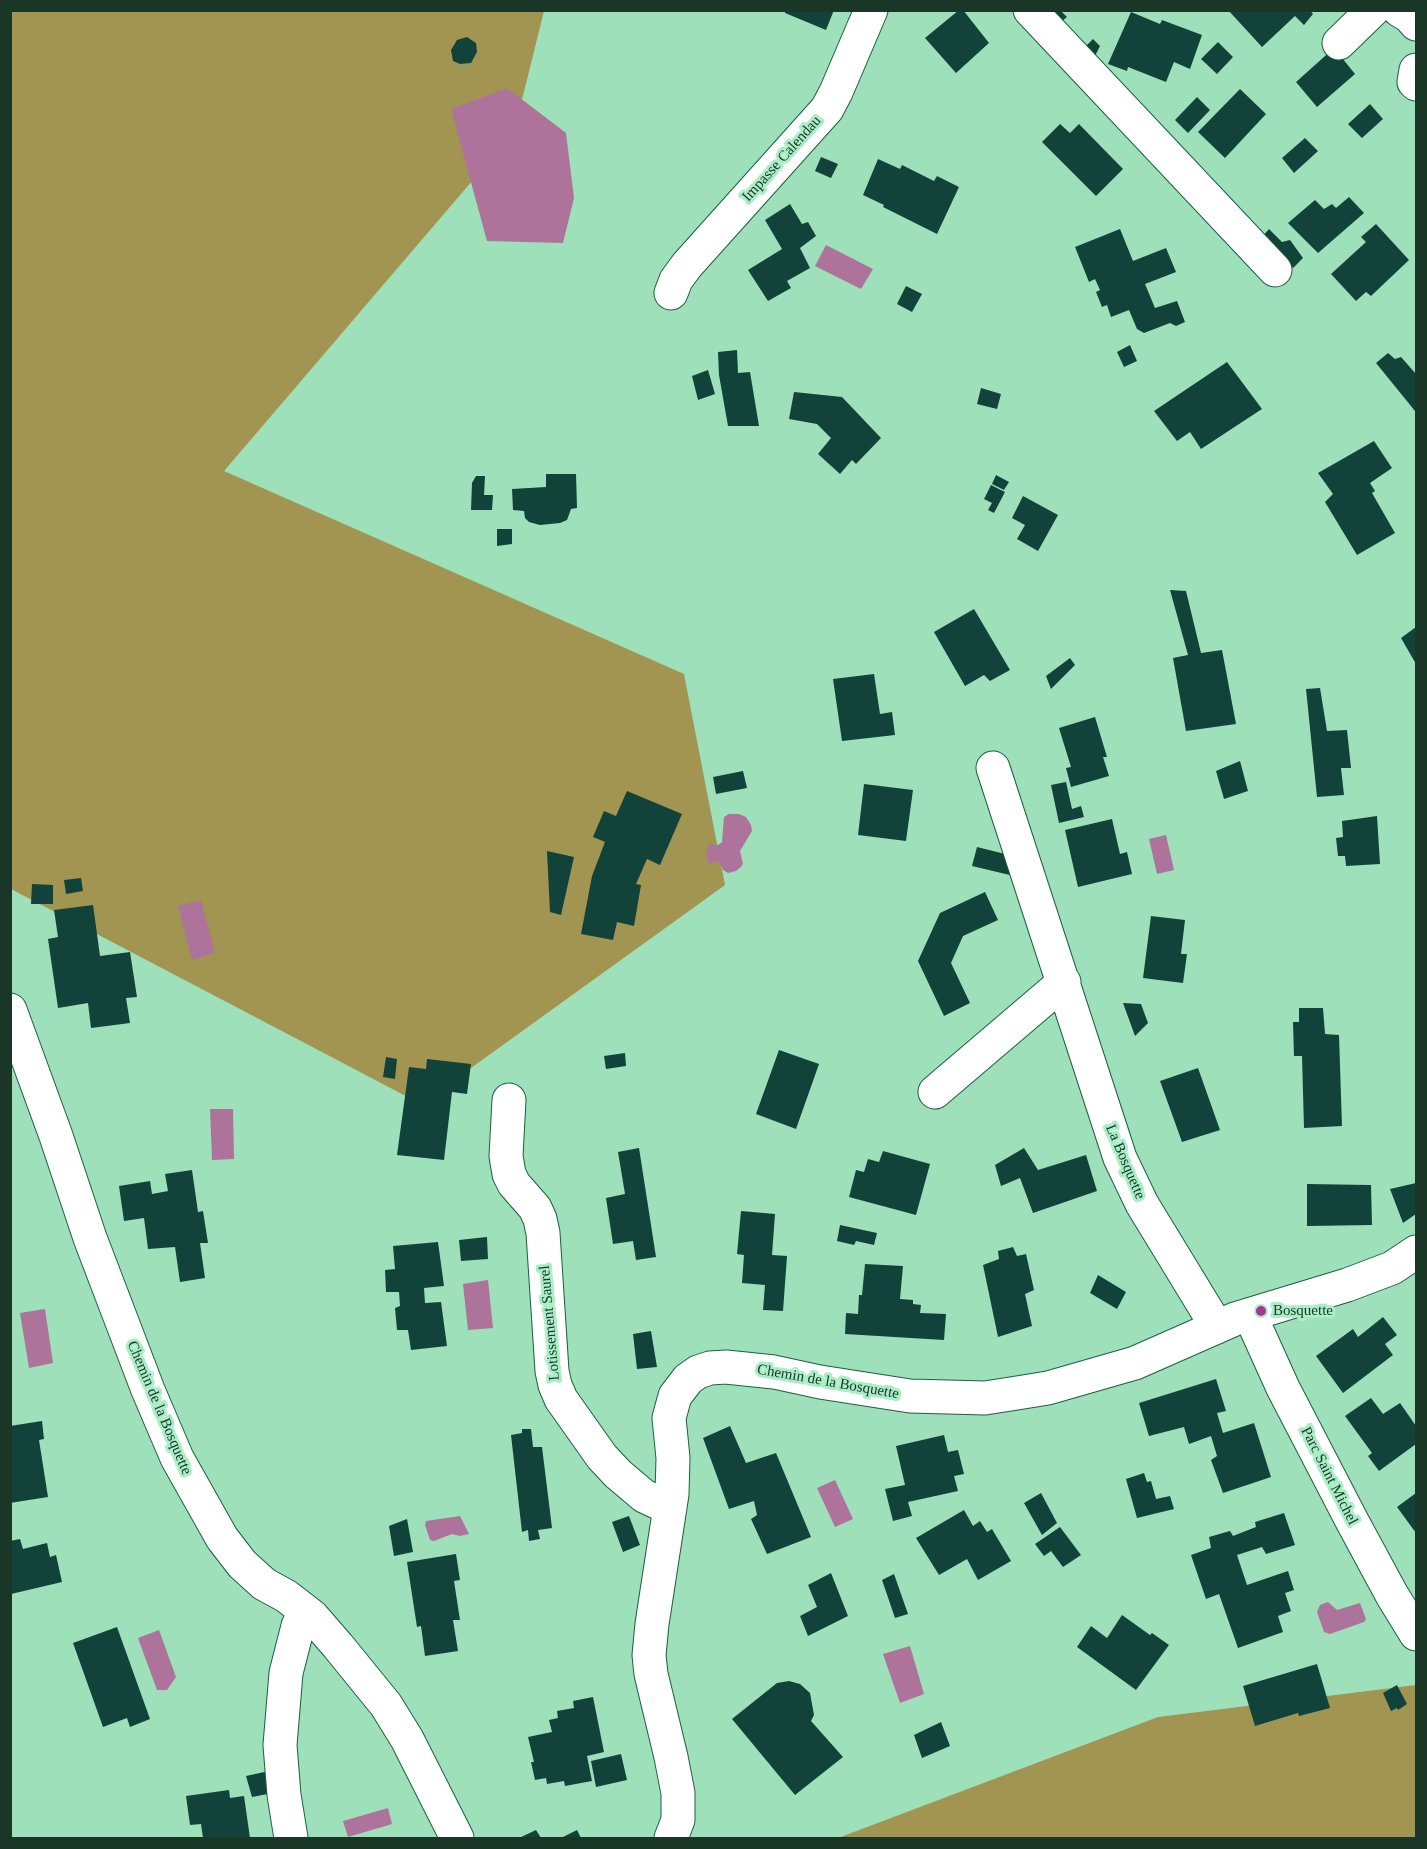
<!DOCTYPE html>
<style>
body{margin:0}
#map{position:relative;width:1427px;height:1849px;overflow:hidden;background:#9de0ba;font-family:"Times New Roman",serif}
canvas{display:block}
.frame{position:absolute;inset:0;border:12px solid #1a3627;pointer-events:none}
</style>
<div id="map">
<canvas width="1427" height="1849"></canvas>
<div class="frame"></div>
</div>
<script>
const ctx = document.querySelector('canvas').getContext('2d');
ctx.lineJoin = 'round';
function fillPath(path, color) { ctx.fillStyle = color; ctx.fill(path, 'evenodd'); }
const poly = rows => new Path2D(rows.map(r => 'M' + r).join(''));
function strokePath(path, color, width, dash) { ctx.strokeStyle = color; ctx.lineWidth = width; ctx.lineCap = dash ? 'butt' : 'round'; ctx.setLineDash(dash || []); ctx.stroke(path); }
function drawText(font, color, halo, rows, align = 'center') {
  ctx.font = font + ' "Times New Roman",serif'; ctx.lineWidth = 6; ctx.setLineDash([]); ctx.textBaseline = 'middle'; ctx.strokeStyle = halo; ctx.fillStyle = color; for (const [text, x, y, turn = 0] of rows) {
    ctx.save(); ctx.translate(x, y); ctx.rotate((+turn || 0) * Math.PI / 180); ctx.textAlign = isNaN(turn) ? turn : align; if (halo) ctx.strokeText(text, 0, 0); ctx.fillText(text, 0, 0); ctx.restore();
  }
}
fillPath(poly([
 [10,11,544,11,514,132,224,471,684,674,725,885,421,1104,11,889],
 [1416,1685,1416,1838,838,1838,1158,1717]
]), '#a29551');
fillPath(poly([
 [507,88,566,133,574,198,563,243,487,241,451,109],
 [826,245,873,269,861,289,815,266],
 [729,814,739,814,746,817,751,825,752,831,740,851,743,864,741,867,736,871,728,873,723,870,719,861,709,864,706,854,709,844,718,845,722,842,724,817],
 [1166,835,1174,870,1157,874,1149,839],
 [201,900,215,953,192,960,178,906],
 [210,1109,233,1109,234,1159,212,1160],
 [488,1280,493,1328,468,1330,463,1284],
 [45,1309,53,1363,29,1368,20,1313],
 [835,1480,853,1519,835,1527,817,1488],
 [460,1516,469,1534,460,1536,452,1534,434,1541,430,1540,425,1525,426,1521],
 [1328,1602,1337,1610,1360,1603,1366,1619,1364,1622,1330,1634,1324,1632,1317,1612,1320,1605],
 [159,1630,176,1677,167,1690,157,1690,138,1638],
 [910,1646,924,1694,900,1703,883,1654],
 [388,1808,392,1824,348,1837,343,1821]
]), '#ad739b');
fillPath(poly([
 [786,10,834,10,826,30,785,13],
 [959,10,963,10,989,43,956,73,925,38],
 [1042,10,1060,10,1067,17,1056,26],
 [1228,10,1310,10,1313,14,1304,25,1295,16,1262,47],
 [1131,12,1160,24,1162,20,1202,35,1190,69,1174,62,1166,82,1128,67,1127,71,1108,64],
 [467,37,476,43,477,52,471,63,460,64,453,61,451,50,457,40],
 [1093,39,1100,46,1092,62,1081,51],
 [1218,42,1233,57,1217,74,1201,59],
 [1334,48,1355,74,1317,107,1296,82],
 [1240,89,1266,114,1225,158,1198,132],
 [1197,97,1210,110,1188,133,1175,120],
 [1370,104,1383,119,1362,138,1348,124],
 [1060,124,1070,133,1079,124,1123,169,1096,196,1042,142],
 [1305,138,1318,151,1294,173,1282,158],
 [821,157,838,164,831,178,815,171],
 [878,159,900,169,902,165,934,181,937,176,959,187,937,234,883,207,884,205,863,195],
 [1349,197,1364,213,1318,253,1288,223,1315,200,1324,209,1332,204,1336,208],
 [790,204,802,224,808,222,816,236,800,248,810,268,787,281,791,288,768,301,748,270,782,249,765,220],
 [1376,224,1409,260,1371,296,1366,292,1356,301,1331,274,1366,242,1361,237],
 [1120,229,1133,261,1166,248,1176,272,1145,284,1155,308,1177,301,1185,322,1176,326,1170,323,1144,333,1137,329,1129,310,1111,317,1107,305,1102,307,1096,292,1100,290,1095,279,1089,282,1075,247],
 [1269,229,1282,242,1290,240,1303,258,1293,268,1262,237],
 [906,286,922,294,912,312,897,304],
 [1130,345,1137,361,1124,367,1117,352],
 [737,350,738,373,750,372,759,426,728,426,719,375,718,352],
 [1388,353,1395,359,1401,357,1416,374,1416,409,1415,411,1376,363],
 [1227,362,1262,409,1201,449,1190,432,1177,441,1154,411],
 [708,370,715,394,698,400,692,376],
 [981,388,1001,394,997,409,977,404],
 [794,392,842,397,881,438,856,464,852,460,840,474,818,454,831,438,817,424,789,419],
 [1374,441,1392,468,1370,483,1375,491,1372,493,1395,533,1357,555,1325,502,1333,494,1318,473],
 [546,474,576,474,577,508,571,509,567,520,560,523,540,525,529,522,525,518,524,511,513,510,512,489,546,487],
 [996,475,1009,482,1004,490,992,484],
 [476,476,485,476,484,495,493,495,492,510,471,510,472,483],
 [991,485,1005,492,994,513,988,510,992,503,984,499],
 [1023,496,1058,515,1038,551,1017,539,1025,525,1012,518],
 [497,529,512,529,512,544,497,546],
 [1170,590,1186,591,1201,653,1222,650,1236,724,1186,731,1173,658,1188,655],
 [974,609,1010,670,990,681,984,675,965,686,934,632],
 [1416,627,1416,664,1401,638],
 [1070,658,1075,665,1051,689,1046,676],
 [874,674,880,714,892,712,895,735,842,741,833,679],
 [1320,688,1327,731,1347,730,1351,768,1341,768,1344,795,1317,797,1306,689],
 [1095,717,1107,757,1103,757,1109,776,1071,787,1066,768,1071,767,1059,728],
 [1240,761,1248,791,1224,799,1216,771],
 [743,771,747,788,716,794,713,777],
 [1066,782,1072,809,1081,806,1084,817,1059,823,1051,785],
 [864,784,913,790,906,841,858,835],
 [627,791,682,814,660,865,647,859,636,884,641,885,634,926,617,922,613,940,581,934,592,876,605,842,593,837,604,811,616,816],
 [1377,816,1380,864,1346,866,1345,856,1338,856,1336,838,1343,837,1342,821],
 [1112,819,1120,854,1127,852,1132,874,1078,887,1065,830],
 [977,847,1005,854,1014,876,972,866],
 [547,851,574,857,561,915,550,912],
 [81,878,83,891,66,894,64,880],
 [32,884,53,885,53,904,31,904],
 [985,892,998,920,963,936,951,963,970,1003,944,1016,918,961,940,913],
 [93,905,100,956,130,952,137,997,126,998,130,1023,91,1028,88,1003,58,1008,48,939,58,937,54,910],
 [1151,916,1185,920,1181,954,1187,954,1183,983,1143,978],
 [1123,1003,1141,1004,1148,1023,1135,1036],
 [1299,1008,1323,1008,1325,1034,1339,1035,1342,1126,1304,1128,1302,1056,1294,1056,1293,1022,1299,1022],
 [779,1050,819,1064,796,1129,756,1114],
 [625,1053,626,1066,606,1069,604,1056],
 [386,1057,397,1059,395,1079,383,1077],
 [427,1059,471,1064,467,1094,452,1092,444,1160,397,1155,409,1067,426,1069],
 [1198,1068,1220,1130,1182,1142,1160,1081],
 [639,1148,656,1257,636,1260,633,1241,613,1244,606,1198,625,1194,618,1152],
 [1024,1148,1038,1170,1086,1155,1097,1191,1033,1213,1020,1178,1001,1186,995,1165],
 [883,1151,930,1164,916,1215,849,1197,856,1170,864,1172,868,1159,879,1162],
 [192,1170,198,1212,203,1211,208,1243,200,1243,205,1278,180,1282,175,1247,148,1249,144,1218,124,1221,119,1186,150,1181,152,1194,168,1191,165,1174],
 [1416,1183,1416,1214,1403,1223,1390,1189],
 [1307,1184,1371,1185,1372,1225,1307,1226],
 [741,1211,775,1214,772,1255,787,1256,783,1311,763,1310,765,1285,742,1283,744,1255,737,1254],
 [840,1225,877,1233,874,1245,856,1241,854,1245,837,1241],
 [487,1237,488,1259,461,1261,459,1240],
 [438,1242,444,1286,424,1288,425,1303,441,1302,447,1346,411,1350,408,1330,397,1330,395,1308,400,1306,399,1292,386,1292,385,1270,395,1269,393,1246],
 [1013,1247,1017,1256,1026,1254,1034,1290,1025,1294,1032,1326,998,1337,983,1265,999,1259,998,1251],
 [865,1264,903,1266,900,1299,913,1300,913,1304,921,1305,920,1313,946,1314,944,1340,845,1334,846,1313,858,1314,859,1295,862,1295],
 [1098,1275,1126,1292,1117,1309,1090,1293],
 [1383,1317,1397,1335,1385,1344,1393,1355,1343,1393,1316,1356,1353,1329,1358,1337],
 [651,1331,657,1367,637,1369,633,1334],
 [1216,1379,1226,1411,1217,1413,1223,1433,1254,1423,1271,1477,1223,1493,1211,1460,1217,1456,1211,1436,1189,1444,1184,1427,1149,1436,1139,1403],
 [1371,1398,1383,1414,1400,1403,1416,1426,1416,1444,1379,1471,1368,1456,1372,1453,1345,1416],
 [42,1421,44,1439,39,1440,48,1497,10,1503,10,1426],
 [730,1426,746,1463,776,1453,811,1537,767,1554,751,1519,757,1515,754,1501,729,1509,703,1438],
 [522,1429,531,1429,533,1447,542,1447,552,1528,538,1530,540,1539,529,1541,528,1530,522,1532,511,1435,522,1433],
 [944,1435,948,1452,958,1450,964,1474,954,1476,958,1491,908,1502,912,1516,893,1521,885,1489,905,1485,896,1446],
 [1144,1473,1147,1482,1151,1481,1156,1499,1170,1496,1174,1509,1137,1518,1126,1479],
 [1041,1493,1057,1523,1042,1535,1024,1503],
 [1416,1493,1416,1533,1397,1507],
 [964,1510,973,1526,980,1521,987,1532,992,1529,1011,1561,978,1580,967,1559,939,1575,916,1538],
 [1284,1513,1295,1545,1266,1554,1262,1547,1237,1555,1247,1585,1288,1571,1294,1590,1285,1593,1291,1611,1278,1616,1283,1632,1238,1648,1219,1594,1206,1599,1191,1555,1211,1548,1209,1537,1230,1531,1233,1536,1256,1527,1255,1522],
 [629,1516,640,1545,623,1552,612,1522],
 [407,1519,413,1552,394,1556,389,1526],
 [1060,1527,1081,1555,1063,1567,1051,1551,1044,1556,1035,1544],
 [20,1539,23,1549,47,1543,50,1557,56,1555,62,1582,11,1594,10,1541],
 [456,1554,460,1580,454,1581,460,1620,453,1620,458,1651,425,1656,421,1626,417,1627,407,1562],
 [831,1573,848,1616,808,1636,800,1616,817,1607,808,1585],
 [894,1574,908,1614,895,1618,882,1580],
 [1122,1615,1150,1635,1152,1633,1169,1645,1136,1690,1077,1647,1091,1626,1107,1638],
 [117,1627,150,1719,130,1727,127,1718,103,1727,73,1643],
 [1317,1664,1330,1708,1299,1716,1298,1713,1255,1726,1243,1686],
 [789,1681,800,1684,810,1693,814,1715,811,1721,843,1757,795,1795,732,1719,777,1683],
 [1397,1685,1407,1704,1398,1710,1397,1708,1391,1711,1383,1693],
 [593,1697,604,1752,587,1756,592,1781,565,1786,564,1781,547,1784,546,1778,535,1780,531,1762,534,1762,528,1737,552,1732,549,1720,558,1718,557,1711,574,1708,573,1701],
 [941,1722,950,1746,922,1758,914,1735],
 [621,1754,627,1780,596,1787,591,1761],
 [269,1771,273,1793,252,1797,246,1776],
 [229,1790,230,1798,244,1796,250,1838,203,1838,201,1824,190,1825,186,1796],
 [536,1830,541,1838,519,1838],
 [577,1830,581,1838,561,1838]
]), '#11433b');
const minor = poly([
 [1030,10,1275,270],
 [1399,10,1409,16,1416,24],
 [1339,43,1373,10],
 [1416,70,1414,82,1416,84],
 [671,293,676,280,687,265,827,109,836,92,871,10],
 [993,768,1120,1158,1142,1204,1217,1327],
 [10,1010,56,1136,90,1238,148,1390,177,1458,222,1538,242,1564,264,1584,286,1596,312,1616,338,1646,386,1705,407,1739,457,1838],
 [935,1092,1064,982],
 [509,1100,506,1156,509,1174,514,1184,535,1208,540,1219,543,1233,552,1371,555,1385,561,1399,602,1457,618,1474,644,1496,670,1508],
 [1250,1315,1283,1388,1352,1521,1392,1595,1416,1634],
 [291,1838,284,1795,280,1745,286,1673,298,1626,305,1611],
 [671,1838,678,1820,678,1793,671,1757,651,1674,649,1655,652,1624,672,1494,673,1458,669,1418,675,1396,688,1379,698,1372,710,1368,726,1367,774,1372,820,1382,910,1396,985,1398,1017,1393,1048,1388,1135,1363,1235,1319,1347,1285,1392,1268,1416,1252]
]);
strokePath(minor, '#1a6040', 35);
strokePath(minor, '#fff', 33);
for (const [x, y, r, color] of [
 [1261,1311,6,"#ab368f"]
]) { const dot = new Path2D(); dot.arc(x, y, r, 0, 2 * Math.PI); ctx.fillStyle = color; ctx.fill(dot); strokePath(dot, '#aaeec7', 2); }
drawText('15px', '#1a3627', '#aaeec7', [
 ["Impasse Calendau",782,159,-48],
 ["La Bosquette",1125,1162,67],
 ["Lotissement Saurel",550,1323,-95],
 ["Chemin de la Bosquette",828,1382,10],
 ["Chemin de la Bosquette",159,1408,67],
 ["Parc Saint Michel",1329,1476,63]
]);
drawText('15px', '#1a3627', '#aaeec7', [
 ["Bosquette",1273,1311]
], 'left');
</script>
